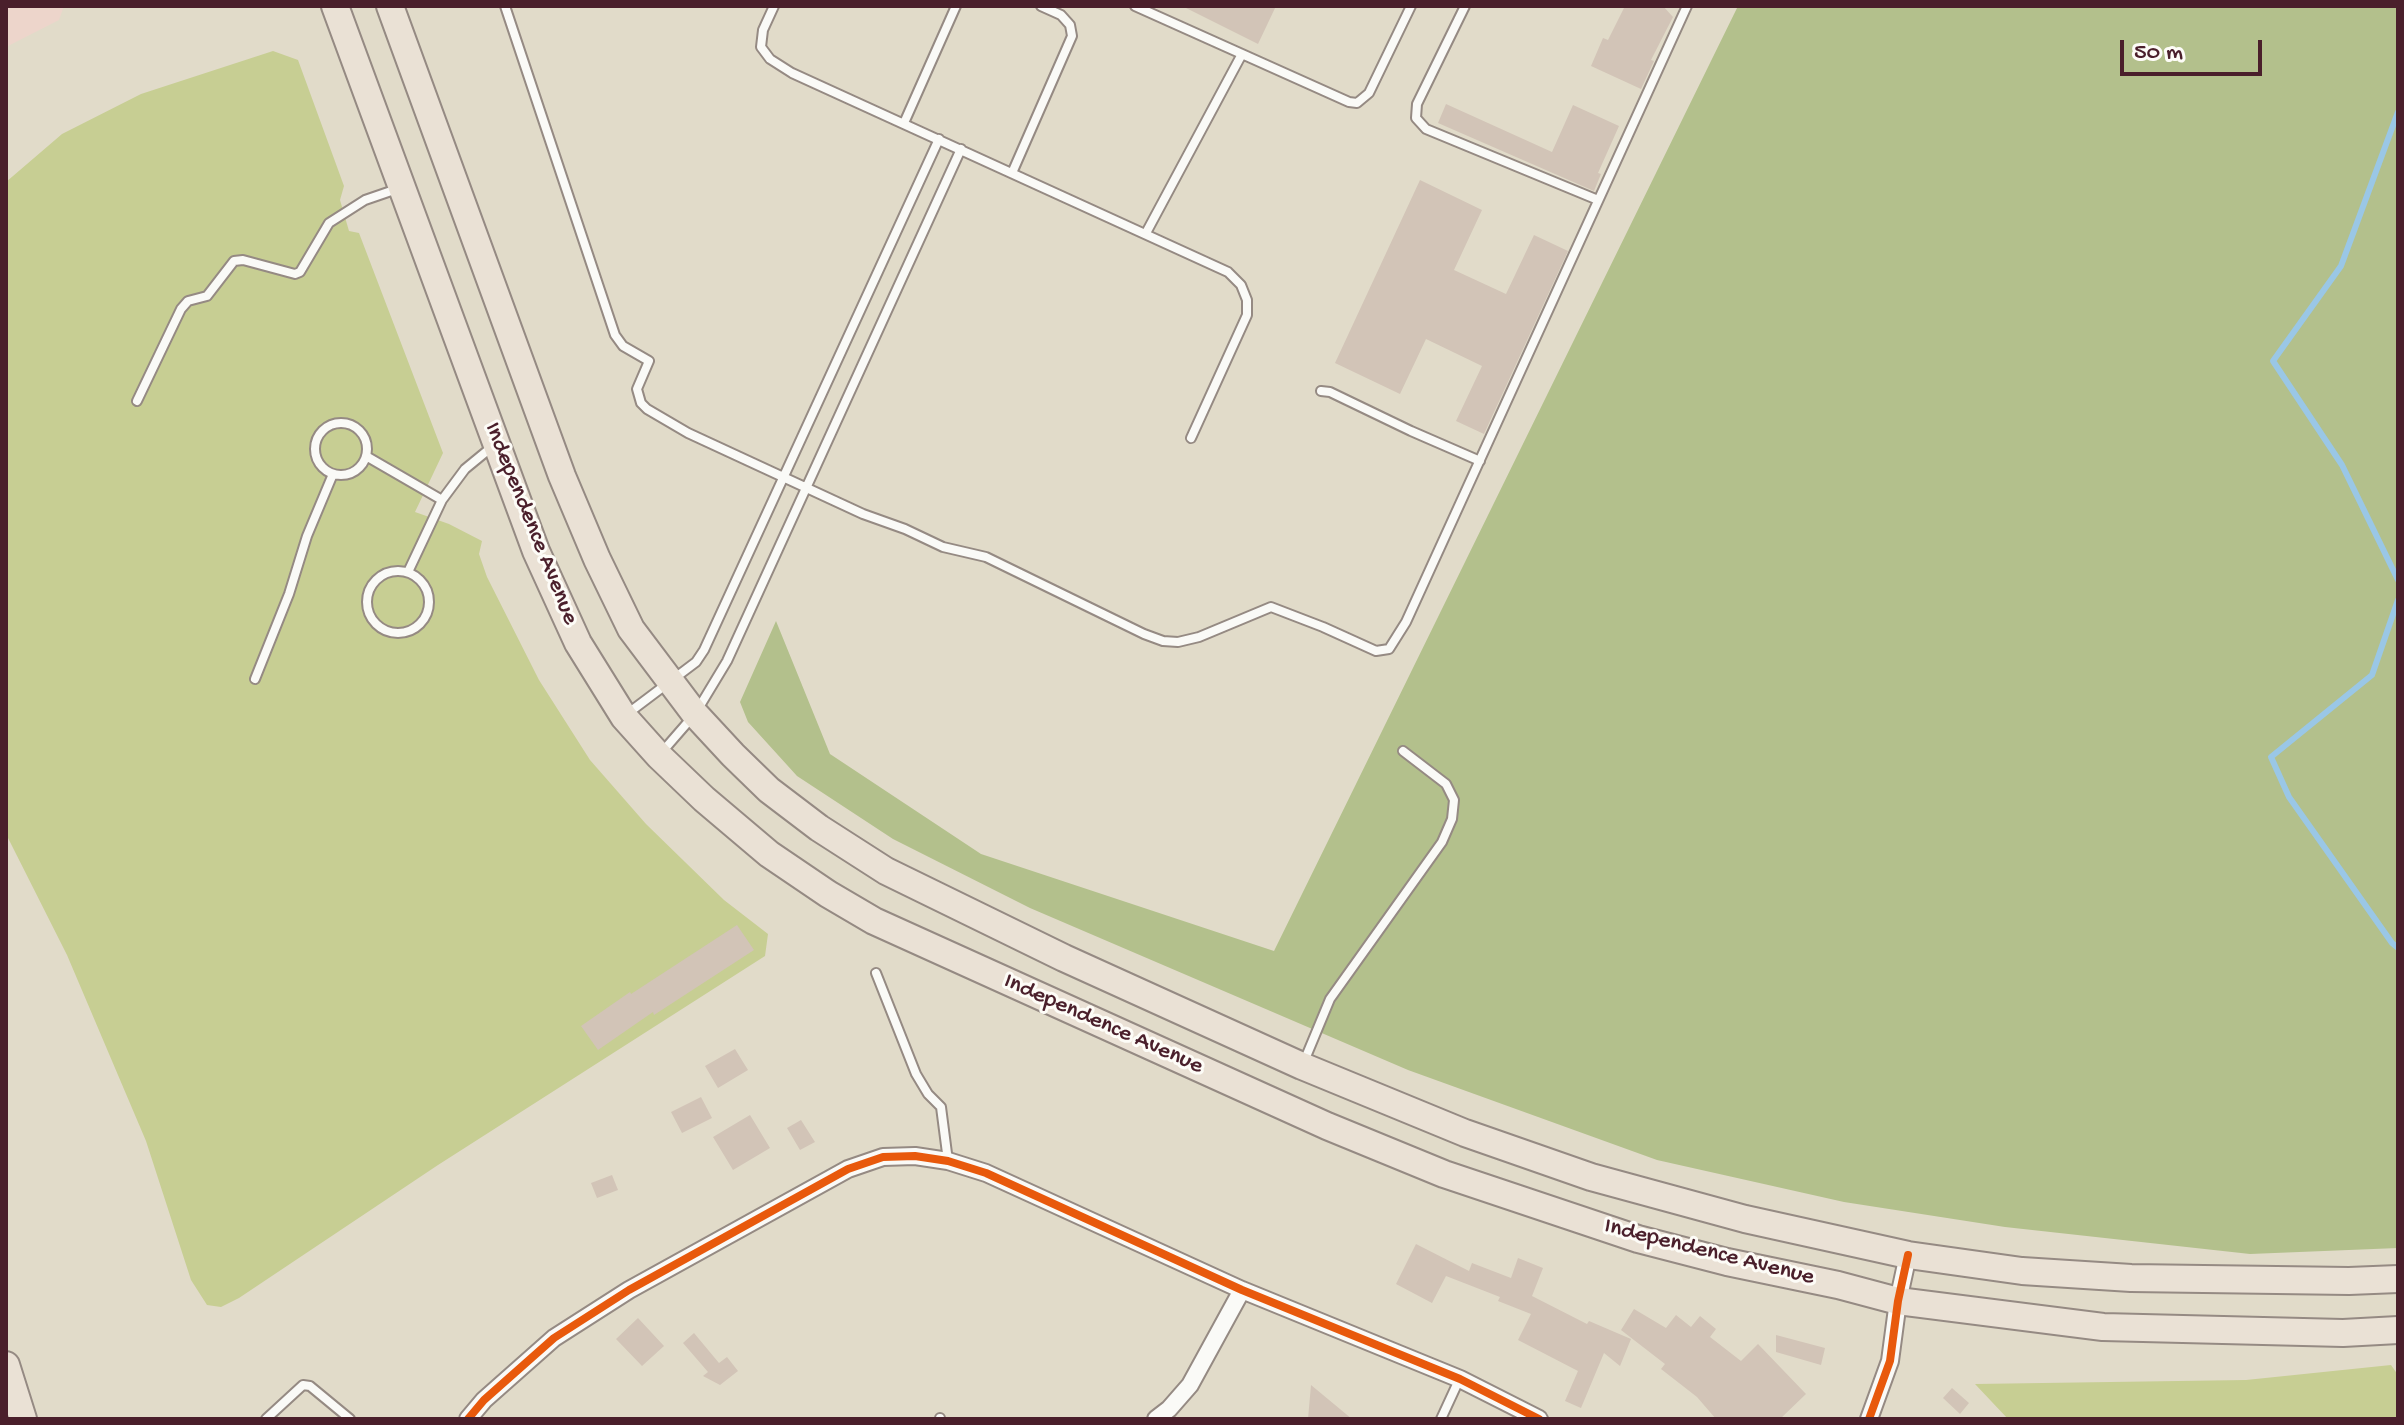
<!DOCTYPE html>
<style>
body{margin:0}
#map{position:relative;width:2404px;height:1425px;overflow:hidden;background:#e1dbc9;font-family:"Gochi Hand",sans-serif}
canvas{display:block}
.frame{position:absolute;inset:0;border:8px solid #4a1f2b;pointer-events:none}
.scale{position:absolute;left:2120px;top:40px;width:142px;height:36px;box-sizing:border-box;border:4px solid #4a1f2b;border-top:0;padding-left:10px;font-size:24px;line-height:28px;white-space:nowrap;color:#4a1f2b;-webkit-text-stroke:6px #fdfcf7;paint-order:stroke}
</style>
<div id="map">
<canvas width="2404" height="1425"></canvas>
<div class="frame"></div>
<div class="scale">50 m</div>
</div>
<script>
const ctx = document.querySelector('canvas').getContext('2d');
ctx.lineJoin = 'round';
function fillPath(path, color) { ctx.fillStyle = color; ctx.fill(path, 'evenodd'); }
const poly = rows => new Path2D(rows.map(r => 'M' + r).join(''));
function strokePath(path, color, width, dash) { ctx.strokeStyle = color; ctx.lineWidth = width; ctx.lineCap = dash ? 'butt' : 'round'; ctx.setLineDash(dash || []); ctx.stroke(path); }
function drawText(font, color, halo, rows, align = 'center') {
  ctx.font = font + ' "Gochi Hand",sans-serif'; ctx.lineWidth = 6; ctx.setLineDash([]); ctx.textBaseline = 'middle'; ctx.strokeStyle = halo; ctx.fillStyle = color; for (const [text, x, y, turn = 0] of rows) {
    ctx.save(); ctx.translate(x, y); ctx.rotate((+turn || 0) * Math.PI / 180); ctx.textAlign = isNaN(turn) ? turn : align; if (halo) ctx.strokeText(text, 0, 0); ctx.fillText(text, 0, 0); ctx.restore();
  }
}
fillPath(poly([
 [6,6,64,6,59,20,6,47]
]), '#edd5cb');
fillPath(poly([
 [273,51,298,60,344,186,340,200,349,231,359,233,443,453,415,512,449,524,482,541,479,554,487,577,539,680,590,760,646,824,724,900,768,934,765,956,438,1165,239,1298,221,1307,207,1305,191,1280,146,1141,67,955,6,834,6,182,62,134,141,94],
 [2391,1365,2398,1375,2398,1419,2008,1419,1975,1384,2246,1380]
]), '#c7ce93');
fillPath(poly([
 [1738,6,2398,6,2398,1248,2250,1254,2005,1227,1844,1202,1657,1160,1408,1070,1030,908,893,839,797,776,748,722,740,702,776,621,830,754,981,854,1274,951]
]), '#b3c08c');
strokePath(poly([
 [2398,112,2341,266,2273,361,2342,465,2398,580],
 [2398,600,2372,675,2271,757,2289,797,2392,943,2398,948]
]), '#9ac7e6', 6);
fillPath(poly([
 [1182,6,1276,6,1258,44],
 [1625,6,1663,6,1673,17,1651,60,1654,61,1641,89,1591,66,1603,38,1608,40],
 [1446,104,1552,152,1573,105,1619,126,1598,173,1601,174,1594,191,1438,123],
 [1420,180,1482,210,1454,270,1506,294,1534,235,1568,251,1484,434,1456,421,1482,366,1426,339,1400,394,1335,363],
 [737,925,754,950,654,1015,653,1012,598,1050,581,1026,630,992,631,994],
 [735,1049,748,1070,718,1088,705,1066],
 [701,1097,712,1118,682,1133,671,1112],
 [750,1115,770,1148,733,1170,713,1137],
 [801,1120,815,1142,800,1150,787,1128],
 [612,1175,618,1190,597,1198,591,1183],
 [1416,1244,1469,1271,1472,1263,1511,1278,1518,1258,1543,1268,1532,1296,1587,1324,1589,1321,1631,1339,1620,1366,1604,1353,1581,1408,1565,1401,1578,1371,1518,1340,1531,1314,1498,1301,1500,1297,1446,1276,1432,1303,1396,1284],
 [1634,1309,1666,1328,1676,1315,1691,1327,1700,1316,1716,1329,1710,1337,1741,1361,1758,1344,1806,1394,1780,1419,1716,1419,1697,1397,1661,1369,1665,1364,1621,1330],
 [638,1318,664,1346,642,1366,616,1339],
 [694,1333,719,1363,727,1357,738,1371,720,1385,703,1376,708,1372,683,1343],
 [1776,1335,1825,1348,1821,1365,1776,1352],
 [1311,1385,1352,1419,1308,1419],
 [1952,1388,1969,1403,1960,1414,1943,1398]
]), '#d2c4b7');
const lane = poly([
 [505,6,615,335,623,346,649,361,637,389,641,403,647,409,688,433,863,514,905,529,943,547,986,557,1144,634,1163,641,1178,642,1199,637,1271,607,1323,627,1376,651,1389,649,1406,622,1687,6],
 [774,6,763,30,761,47,770,59,792,73,1228,272,1241,285,1247,300,1247,315,1191,438],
 [1135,6,1349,102,1357,103,1369,93,1411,6],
 [1465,6,1417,104,1416,118,1426,129,1598,200],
 [904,123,956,6],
 [1012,173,1072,36,1070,25,1061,15,1041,6],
 [1146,233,1242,54],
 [1321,391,1330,392,1411,431,1480,461],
 [137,401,181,309,188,301,207,296,234,261,243,260,295,274,300,272,329,223,365,200,397,189],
 '315 449a26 26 0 1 1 52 0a26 26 0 1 1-52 0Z',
 [366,456,442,500],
 '367 602a31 31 0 1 1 62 0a31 31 0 1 1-62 0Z',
 [408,572,442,500,465,469,493,446],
 [255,679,289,594,307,536,333,474],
 [627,714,696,662,704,650,939,139],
 [662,752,695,714,727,661,961,149],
 [876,973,916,1074,928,1094,941,1107,948,1161],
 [1303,1064,1330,999,1442,842,1452,819,1454,800,1446,784,1403,751],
 [940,1418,940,1419],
 [266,1419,303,1385,310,1386,350,1419],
 [1441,1419,1459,1380]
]);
const street = poly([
 [468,1419,484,1400,554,1338,629,1290,848,1169,883,1157,915,1156,948,1161,986,1173,1242,1290,1460,1379,1539,1419],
 [1156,1419,1169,1409,1190,1385,1242,1290],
 [1869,1419,1890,1361,1898,1301,1908,1255]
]);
const primary = poly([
 [335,6,536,551,578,643,624,717,659,756,704,799,769,854,828,894,874,921,1327,1126,1444,1174,1638,1239,1727,1262,1838,1285,1898,1301,2103,1327,2343,1333,2398,1330],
 [390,6,562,476,597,559,631,629,695,714,733,755,769,790,819,828,886,871,1064,958,1302,1066,1465,1133,1591,1177,1745,1219,1908,1255,2022,1271,2131,1278,2349,1281,2398,1279],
 [6,1365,23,1419]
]);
strokePath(lane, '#958a83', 12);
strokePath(street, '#958a83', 20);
strokePath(primary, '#958a83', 30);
strokePath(lane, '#fafaf7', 8);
strokePath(street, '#fafaf7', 16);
strokePath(primary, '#eae1d5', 26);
strokePath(poly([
 [468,1419,484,1400,554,1338,629,1290,848,1169,883,1157,915,1156,948,1161,986,1173,1242,1290,1460,1379,1539,1419],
 [1869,1419,1890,1361,1898,1301,1908,1255]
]), '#e8590c', 8);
drawText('24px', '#4a1f2b', '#fdfcf7', [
 ["Independence Avenue",530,524,68],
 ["Independence Avenue",1103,1025,24],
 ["Independence Avenue",1709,1253,14]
]);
</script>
